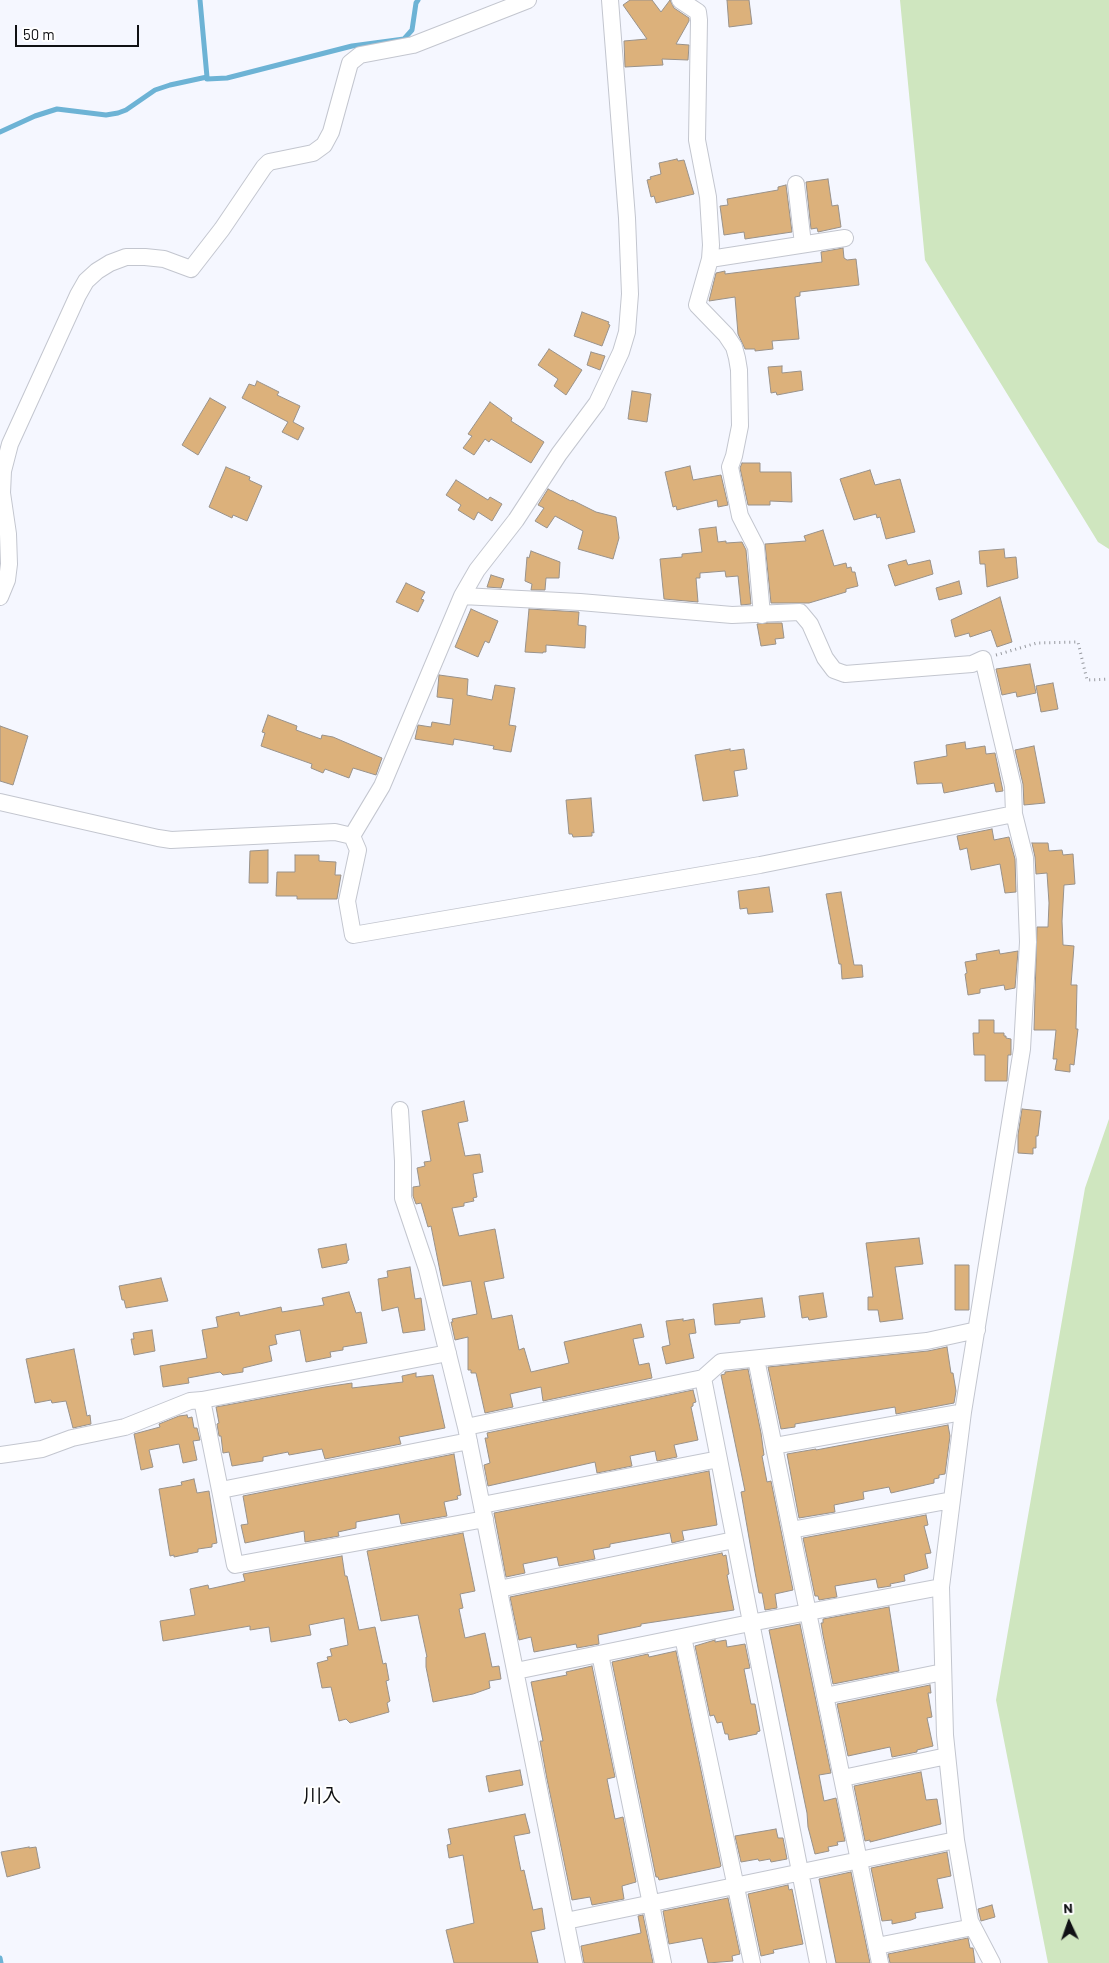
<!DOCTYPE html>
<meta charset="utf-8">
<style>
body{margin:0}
#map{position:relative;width:1109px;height:1963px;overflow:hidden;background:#f5f7ff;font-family:Barlow,sans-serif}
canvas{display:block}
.north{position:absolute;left:1044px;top:1898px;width:50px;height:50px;-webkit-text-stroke:4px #fff;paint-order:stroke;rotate:357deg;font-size:14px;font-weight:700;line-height:20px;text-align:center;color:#101114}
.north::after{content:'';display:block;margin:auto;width:18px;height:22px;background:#101114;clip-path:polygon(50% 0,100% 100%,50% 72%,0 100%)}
.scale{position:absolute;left:15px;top:25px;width:124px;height:22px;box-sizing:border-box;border:2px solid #101114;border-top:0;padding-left:6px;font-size:15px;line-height:18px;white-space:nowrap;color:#101114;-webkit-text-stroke:4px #fff;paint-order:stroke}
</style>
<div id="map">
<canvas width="1109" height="1963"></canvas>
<div class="north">N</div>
<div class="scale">50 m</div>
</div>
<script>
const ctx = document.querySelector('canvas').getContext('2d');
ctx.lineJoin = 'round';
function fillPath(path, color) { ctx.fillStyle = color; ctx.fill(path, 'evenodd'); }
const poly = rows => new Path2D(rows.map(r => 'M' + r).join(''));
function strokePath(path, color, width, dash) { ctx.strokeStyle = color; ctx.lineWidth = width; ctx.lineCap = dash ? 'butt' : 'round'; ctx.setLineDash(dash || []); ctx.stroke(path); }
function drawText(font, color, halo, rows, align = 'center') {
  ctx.font = font + ' Barlow,"Noto Sans JP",sans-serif'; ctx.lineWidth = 4; ctx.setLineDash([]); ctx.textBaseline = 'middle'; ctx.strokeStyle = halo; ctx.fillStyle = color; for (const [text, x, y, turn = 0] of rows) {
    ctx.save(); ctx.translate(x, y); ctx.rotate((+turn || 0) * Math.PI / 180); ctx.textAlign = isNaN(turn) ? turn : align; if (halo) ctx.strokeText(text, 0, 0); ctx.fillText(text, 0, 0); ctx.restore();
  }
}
fillPath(poly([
 [900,0,1109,0,1109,549,1098,542,925,260],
 [1109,1119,1109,1963,1048,1963,996,1700,1085,1188]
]), '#cfe6bf');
strokePath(poly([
 [207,77,207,79,227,78,352,46,404,39,412,30,416,3,418,0],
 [0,132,35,116,57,109,106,115,118,113,126,110,155,90,170,85,207,77,200,0],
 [0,1958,1,1963]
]), '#6db3d5', 5);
const building = poly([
 [630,0,652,0,661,12,670,0,674,8,689,18,689,21,676,44,689,45,688,60,662,59,663,65,625,67,624,41,647,39,623,5,630,0],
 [727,0,749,0,752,24,729,27,727,0],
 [677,159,678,161,684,160,694,194,656,203,654,196,651,197,647,180,651,179,650,177,661,174,659,163,677,159],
 [828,179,832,206,838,205,841,227,818,232,817,228,811,229,806,182,828,179],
 [786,185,792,232,745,239,744,232,724,235,720,206,728,205,727,199,778,190,778,187,786,185],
 [843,248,844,258,847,260,856,259,859,285,800,292,800,296,795,297,799,339,772,341,773,349,755,351,755,349,745,349,738,334,735,297,709,301,716,273,725,271,725,274,822,262,821,252,843,248],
 [582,312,609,322,608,324,610,325,602,346,574,336,582,312],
 [549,349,582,370,566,395,554,386,558,379,538,365,549,349],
 [591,352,605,356,600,370,587,365,591,352],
 [782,366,782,373,801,371,803,390,777,395,776,392,771,393,768,367,782,366],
 [257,381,279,392,277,395,300,406,293,422,304,428,298,440,282,432,288,422,242,398,249,384,255,386,257,381],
 [632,391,651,394,647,422,628,419,632,391],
 [210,398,226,407,198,455,182,445,210,398],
 [490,402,512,418,511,421,544,442,531,463,491,439,489,442,485,439,474,455,463,448,472,436,468,434,490,402],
 [742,463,760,463,760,472,791,472,792,502,770,501,770,505,748,505,740,468,742,463],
 [690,466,693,480,721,475,728,505,718,507,717,500,677,510,676,506,673,507,665,472,690,466],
 [226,467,250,477,249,480,262,486,247,521,233,515,232,518,209,507,226,467],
 [870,470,875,485,900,479,915,532,886,539,880,517,877,518,876,514,854,520,840,479,870,470],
 [456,480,488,500,490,497,502,504,492,521,478,512,474,520,458,510,461,505,446,495,456,480],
 [548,489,571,501,572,500,596,512,616,517,619,538,613,559,578,549,583,531,555,516,547,528,535,521,544,508,538,505,548,489],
 [716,527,718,542,726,541,726,543,742,542,746,550,751,604,741,605,738,576,726,577,725,571,700,573,700,578,696,578,698,602,664,599,660,559,682,557,682,554,702,552,699,529,716,527],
 [823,530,834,566,846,563,847,568,851,567,852,572,855,572,858,586,846,589,846,592,809,603,771,603,765,544,806,541,804,536,823,530],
 [1004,549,1005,558,1016,557,1018,578,987,587,985,564,980,564,979,551,1004,549],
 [531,551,560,562,559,578,546,578,545,590,531,590,532,584,525,581,527,557,529,558,531,551],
 [906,560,908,565,930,560,933,574,895,586,888,565,906,560],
 [491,575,504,579,501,588,487,587,491,575],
 [959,581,962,594,939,600,936,588,959,581],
 [406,583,425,592,421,599,424,600,418,612,396,602,406,583],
 [1000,597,1012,642,997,647,991,630,970,637,969,633,955,637,951,620,1000,597],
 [471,609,498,621,489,643,485,641,478,657,455,647,471,609],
 [529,609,579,612,578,625,586,626,585,648,546,645,546,652,543,652,543,653,525,652,529,609],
 [767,623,782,623,784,638,775,639,776,644,761,646,757,624,767,623],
 [1030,664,1036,693,1017,697,1016,692,1002,695,996,669,1030,664],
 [439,675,468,679,467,695,492,700,495,685,515,688,509,725,516,726,511,752,493,749,494,746,454,739,453,745,415,739,418,725,431,727,432,722,450,725,453,699,437,697,439,675],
 [1053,683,1058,709,1041,712,1036,686,1053,683],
 [268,715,297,726,296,730,321,739,322,735,333,737,382,758,376,775,353,768,349,778,325,769,323,773,311,768,312,764,261,746,265,733,262,732,268,715],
 [0,726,28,736,13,785,0,781,0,726],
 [965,742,966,749,985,746,986,754,995,753,1003,791,996,792,994,783,944,793,942,783,917,784,914,762,947,756,946,745,965,742],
 [1034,746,1045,803,1024,805,1023,784,1015,750,1034,746],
 [730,749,730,751,744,749,747,769,734,771,738,796,703,801,695,755,730,749],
 [591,798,594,833,592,832,592,836,573,837,572,834,569,834,566,800,591,798],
 [992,829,994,840,1009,837,1015,859,1016,892,1005,893,1000,864,971,870,967,848,960,850,957,836,992,829],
 [1032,843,1048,843,1049,851,1062,850,1063,855,1073,854,1075,884,1064,885,1062,921,1063,945,1074,946,1071,985,1077,985,1076,1029,1078,1029,1074,1065,1070,1064,1070,1072,1055,1070,1057,1059,1053,1059,1056,1030,1034,1030,1037,927,1048,927,1049,903,1047,873,1036,874,1035,857,1032,843],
 [268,850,268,883,249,883,250,851,268,850],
 [295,855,319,855,319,861,336,862,335,875,341,875,337,899,297,899,297,896,276,896,277,872,295,872,295,855],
 [769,887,773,912,748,914,747,908,740,909,738,891,769,887],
 [841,892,854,965,862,965,863,977,842,979,841,964,839,964,826,894,841,892],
 [999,950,1000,954,1018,951,1015,988,1005,990,1004,985,980,989,980,993,968,995,965,974,967,973,965,962,977,960,976,954,999,950],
 [979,1020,994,1020,994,1033,1004,1033,1004,1036,1006,1036,1006,1038,1011,1039,1011,1055,1008,1055,1007,1081,985,1081,985,1055,974,1055,973,1033,979,1033,979,1020],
 [464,1101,468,1121,458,1123,465,1156,480,1154,483,1172,473,1174,477,1197,473,1198,474,1201,464,1203,464,1206,452,1208,459,1236,495,1229,504,1278,484,1282,492,1319,512,1315,519,1350,524,1348,531,1372,569,1363,564,1342,641,1324,644,1337,633,1339,639,1365,649,1363,652,1378,543,1401,541,1387,510,1394,513,1407,485,1413,476,1373,471,1373,471,1370,468,1370,468,1337,455,1340,451,1322,453,1322,452,1319,477,1314,471,1281,443,1286,431,1226,428,1227,421,1203,416,1204,413,1196,413,1187,420,1186,417,1168,425,1166,424,1162,431,1161,422,1111,464,1101],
 [1022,1109,1041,1111,1038,1136,1036,1136,1036,1148,1033,1148,1033,1154,1018,1153,1018,1135,1022,1109],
 [919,1238,923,1264,895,1267,903,1319,880,1322,878,1310,868,1310,868,1297,873,1297,866,1243,919,1238],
 [346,1244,349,1260,347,1261,347,1263,322,1268,318,1249,346,1244],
 [955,1265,969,1265,969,1310,955,1310,955,1265],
 [410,1267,415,1299,421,1298,425,1330,403,1333,398,1307,382,1311,378,1279,388,1277,387,1271,410,1267],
 [161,1278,168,1301,126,1308,124,1300,122,1300,119,1286,161,1278],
 [349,1292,356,1313,361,1312,367,1343,343,1347,343,1350,330,1352,331,1357,306,1362,300,1330,275,1335,277,1344,269,1346,272,1361,243,1368,243,1372,223,1375,220,1372,188,1378,189,1383,163,1387,160,1366,207,1358,202,1330,218,1327,216,1317,239,1312,240,1316,281,1307,282,1312,324,1305,322,1298,349,1292],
 [823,1293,827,1317,809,1320,808,1317,802,1318,799,1296,823,1293],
 [762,1298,765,1317,740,1320,740,1323,715,1325,713,1304,762,1298],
 [683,1319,683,1321,694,1319,696,1333,689,1334,694,1358,666,1364,662,1347,670,1345,666,1321,683,1319],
 [152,1330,155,1351,134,1355,131,1339,134,1339,133,1333,152,1330],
 [947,1347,951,1373,953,1373,956,1391,954,1403,896,1414,895,1407,795,1424,795,1427,781,1429,768,1367,928,1351,947,1347],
 [74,1349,87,1416,90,1415,91,1424,73,1428,66,1401,52,1403,51,1400,35,1403,26,1359,74,1349],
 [748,1369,761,1433,764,1455,762,1456,767,1482,771,1481,793,1590,775,1594,777,1608,765,1610,762,1593,759,1593,755,1572,741,1492,745,1491,721,1375,725,1374,725,1372,748,1369],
 [416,1373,416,1377,433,1375,445,1428,399,1437,401,1444,325,1459,322,1449,289,1455,288,1452,263,1457,263,1461,232,1466,229,1452,223,1453,221,1436,219,1436,217,1424,219,1423,216,1407,325,1387,352,1383,352,1388,403,1382,402,1376,416,1373],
 [693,1390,696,1402,693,1403,693,1406,691,1407,698,1440,674,1445,677,1457,657,1461,655,1451,630,1456,632,1466,597,1473,595,1462,488,1486,484,1465,490,1463,485,1438,488,1438,487,1433,693,1390],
 [187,1415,188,1418,192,1417,194,1428,197,1428,200,1440,193,1441,197,1460,183,1463,179,1444,149,1450,153,1467,141,1470,134,1434,160,1427,159,1424,179,1416,187,1415],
 [948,1425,950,1436,945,1474,939,1475,939,1478,934,1479,934,1483,891,1493,889,1487,863,1492,864,1499,834,1505,835,1512,799,1518,787,1454,816,1449,816,1450,948,1425],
 [454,1454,461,1495,457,1496,458,1499,444,1502,447,1516,401,1524,399,1514,356,1522,356,1528,338,1532,339,1536,305,1542,304,1531,245,1543,241,1525,248,1524,243,1496,454,1454],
 [709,1471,717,1525,682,1531,684,1540,672,1543,670,1533,610,1544,610,1547,593,1550,595,1559,559,1566,557,1557,523,1564,525,1573,506,1577,494,1513,709,1471],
 [194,1479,197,1493,209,1491,217,1543,212,1544,212,1547,198,1549,198,1552,174,1557,174,1555,170,1556,159,1489,182,1485,181,1482,194,1479],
 [926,1515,928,1525,924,1526,931,1553,925,1554,928,1568,904,1575,905,1581,890,1584,891,1586,878,1588,876,1579,835,1586,837,1597,819,1600,818,1596,815,1596,803,1538,926,1515],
 [463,1533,475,1591,460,1594,463,1608,459,1609,465,1638,485,1633,492,1667,499,1666,501,1679,489,1681,490,1688,473,1694,433,1702,426,1667,426,1657,427,1657,418,1615,381,1621,367,1551,463,1533],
 [722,1553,723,1556,726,1555,729,1574,727,1575,734,1610,641,1624,641,1626,598,1635,599,1644,577,1648,576,1644,534,1652,531,1637,519,1640,510,1597,722,1553],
 [342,1556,345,1576,347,1576,359,1630,375,1627,383,1664,386,1663,389,1680,386,1681,390,1701,387,1703,389,1712,350,1723,346,1719,339,1721,331,1687,322,1688,317,1663,328,1660,327,1657,332,1656,330,1649,348,1645,344,1618,309,1625,311,1635,271,1642,269,1627,250,1630,250,1626,163,1641,160,1621,195,1615,190,1589,208,1585,209,1589,245,1581,243,1574,342,1556],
 [889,1607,899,1671,833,1684,823,1635,821,1623,823,1623,823,1619,889,1607],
 [800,1624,831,1773,819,1775,824,1801,836,1798,845,1841,837,1842,838,1845,828,1847,829,1851,815,1854,808,1827,807,1813,769,1630,800,1624],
 [715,1640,715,1642,726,1640,727,1647,745,1644,750,1668,744,1669,751,1704,755,1704,760,1731,757,1732,757,1734,729,1740,728,1734,725,1734,722,1722,717,1723,714,1715,710,1716,695,1646,715,1640],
 [676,1651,721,1866,720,1867,659,1880,658,1877,656,1877,612,1662,648,1654,649,1657,676,1651],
 [592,1666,615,1777,607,1779,615,1819,623,1817,636,1882,622,1886,624,1899,592,1905,590,1897,572,1900,547,1779,540,1741,543,1741,531,1682,567,1675,566,1672,592,1666],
 [930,1685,931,1693,928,1693,932,1717,927,1718,933,1746,917,1750,917,1752,892,1757,890,1747,848,1756,837,1704,930,1685],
 [520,1770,523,1785,489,1792,486,1776,520,1770],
 [921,1772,926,1800,937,1799,941,1824,870,1842,870,1840,865,1841,854,1786,921,1772],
 [525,1814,530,1833,514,1836,521,1871,524,1870,533,1910,542,1908,545,1929,531,1932,538,1963,454,1963,446,1930,474,1923,463,1855,449,1858,447,1845,451,1844,448,1829,525,1814],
 [776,1829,778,1838,783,1838,787,1859,771,1862,770,1859,759,1861,758,1859,741,1862,735,1836,776,1829],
 [29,1847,29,1848,36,1847,40,1868,7,1877,1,1852,29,1847],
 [947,1852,951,1876,937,1879,943,1908,915,1913,916,1918,911,1920,892,1924,892,1920,882,1921,871,1868,947,1852],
 [851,1872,870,1963,836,1963,819,1879,851,1872],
 [788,1885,789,1890,792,1889,803,1944,773,1950,774,1953,761,1956,748,1894,788,1885],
 [728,1898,740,1954,732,1956,733,1961,708,1963,702,1938,669,1944,663,1911,728,1898],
 [992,1905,995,1917,981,1921,978,1909,992,1905],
 [643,1915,653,1963,584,1963,581,1946,641,1933,638,1916,643,1915],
 [968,1938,970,1948,973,1948,975,1963,890,1963,888,1954,968,1938]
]);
fillPath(building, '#dcb17b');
strokePath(building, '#99928b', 1);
const minor = poly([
 [680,0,698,12,699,20,697,140,708,197,711,245,710,259,697,305,726,335,734,347,737,358,739,370,740,426,734,456,730,467,740,516,756,547,762,615],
 [796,184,803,244],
 [710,259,845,238],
 [462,596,580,602,732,615,800,612,810,624,825,658,834,670,845,674,972,664,983,659,1013,786,1014,814,1025,858,1028,942,1022,1049,963,1412,941,1587,945,1735,956,1840,970,1921,992,1963],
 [0,597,7,580,9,564,8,534,2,493,3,471,10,444,78,295,86,281,97,271,110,263,126,257,145,257,164,259,191,269,222,229,264,167,269,162,313,153,324,145,331,132,350,63,360,55,413,45,528,0],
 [0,802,158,838,171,840,335,832,352,836],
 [352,836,382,786,462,596,477,570,516,520,559,454,597,403,621,352,627,332,630,294,627,218,610,0],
 [352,836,358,850,347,901,353,935,760,865,1014,814],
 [400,1110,403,1161,403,1198,427,1269,466,1427],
 [756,1359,880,1963],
 [703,1378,818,1963],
 [202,1400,235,1565,485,1519],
 [774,1446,963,1412],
 [0,1455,42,1449,72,1438,125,1427,190,1401,202,1400,448,1353],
 [221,1490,469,1441],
 [482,1505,719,1459],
 [791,1530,952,1500],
 [499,1589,734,1540],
 [683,1637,752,1963],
 [600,1654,663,1963],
 [516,1671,750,1623,941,1587],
 [825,1696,943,1672],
 [843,1778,947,1756],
 [566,1921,956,1840],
 [877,1946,973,1927],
 [574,1963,466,1427,703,1378,721,1362,927,1341,977,1330]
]);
strokePath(minor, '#c3c6cf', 18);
strokePath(poly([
 [996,655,1037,643,1078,642,1087,680,1109,679]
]), '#96989e', 3, [1, 4]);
strokePath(minor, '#fff', 16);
drawText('19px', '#101114', '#fff', [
 ["川入",322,1796]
]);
</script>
